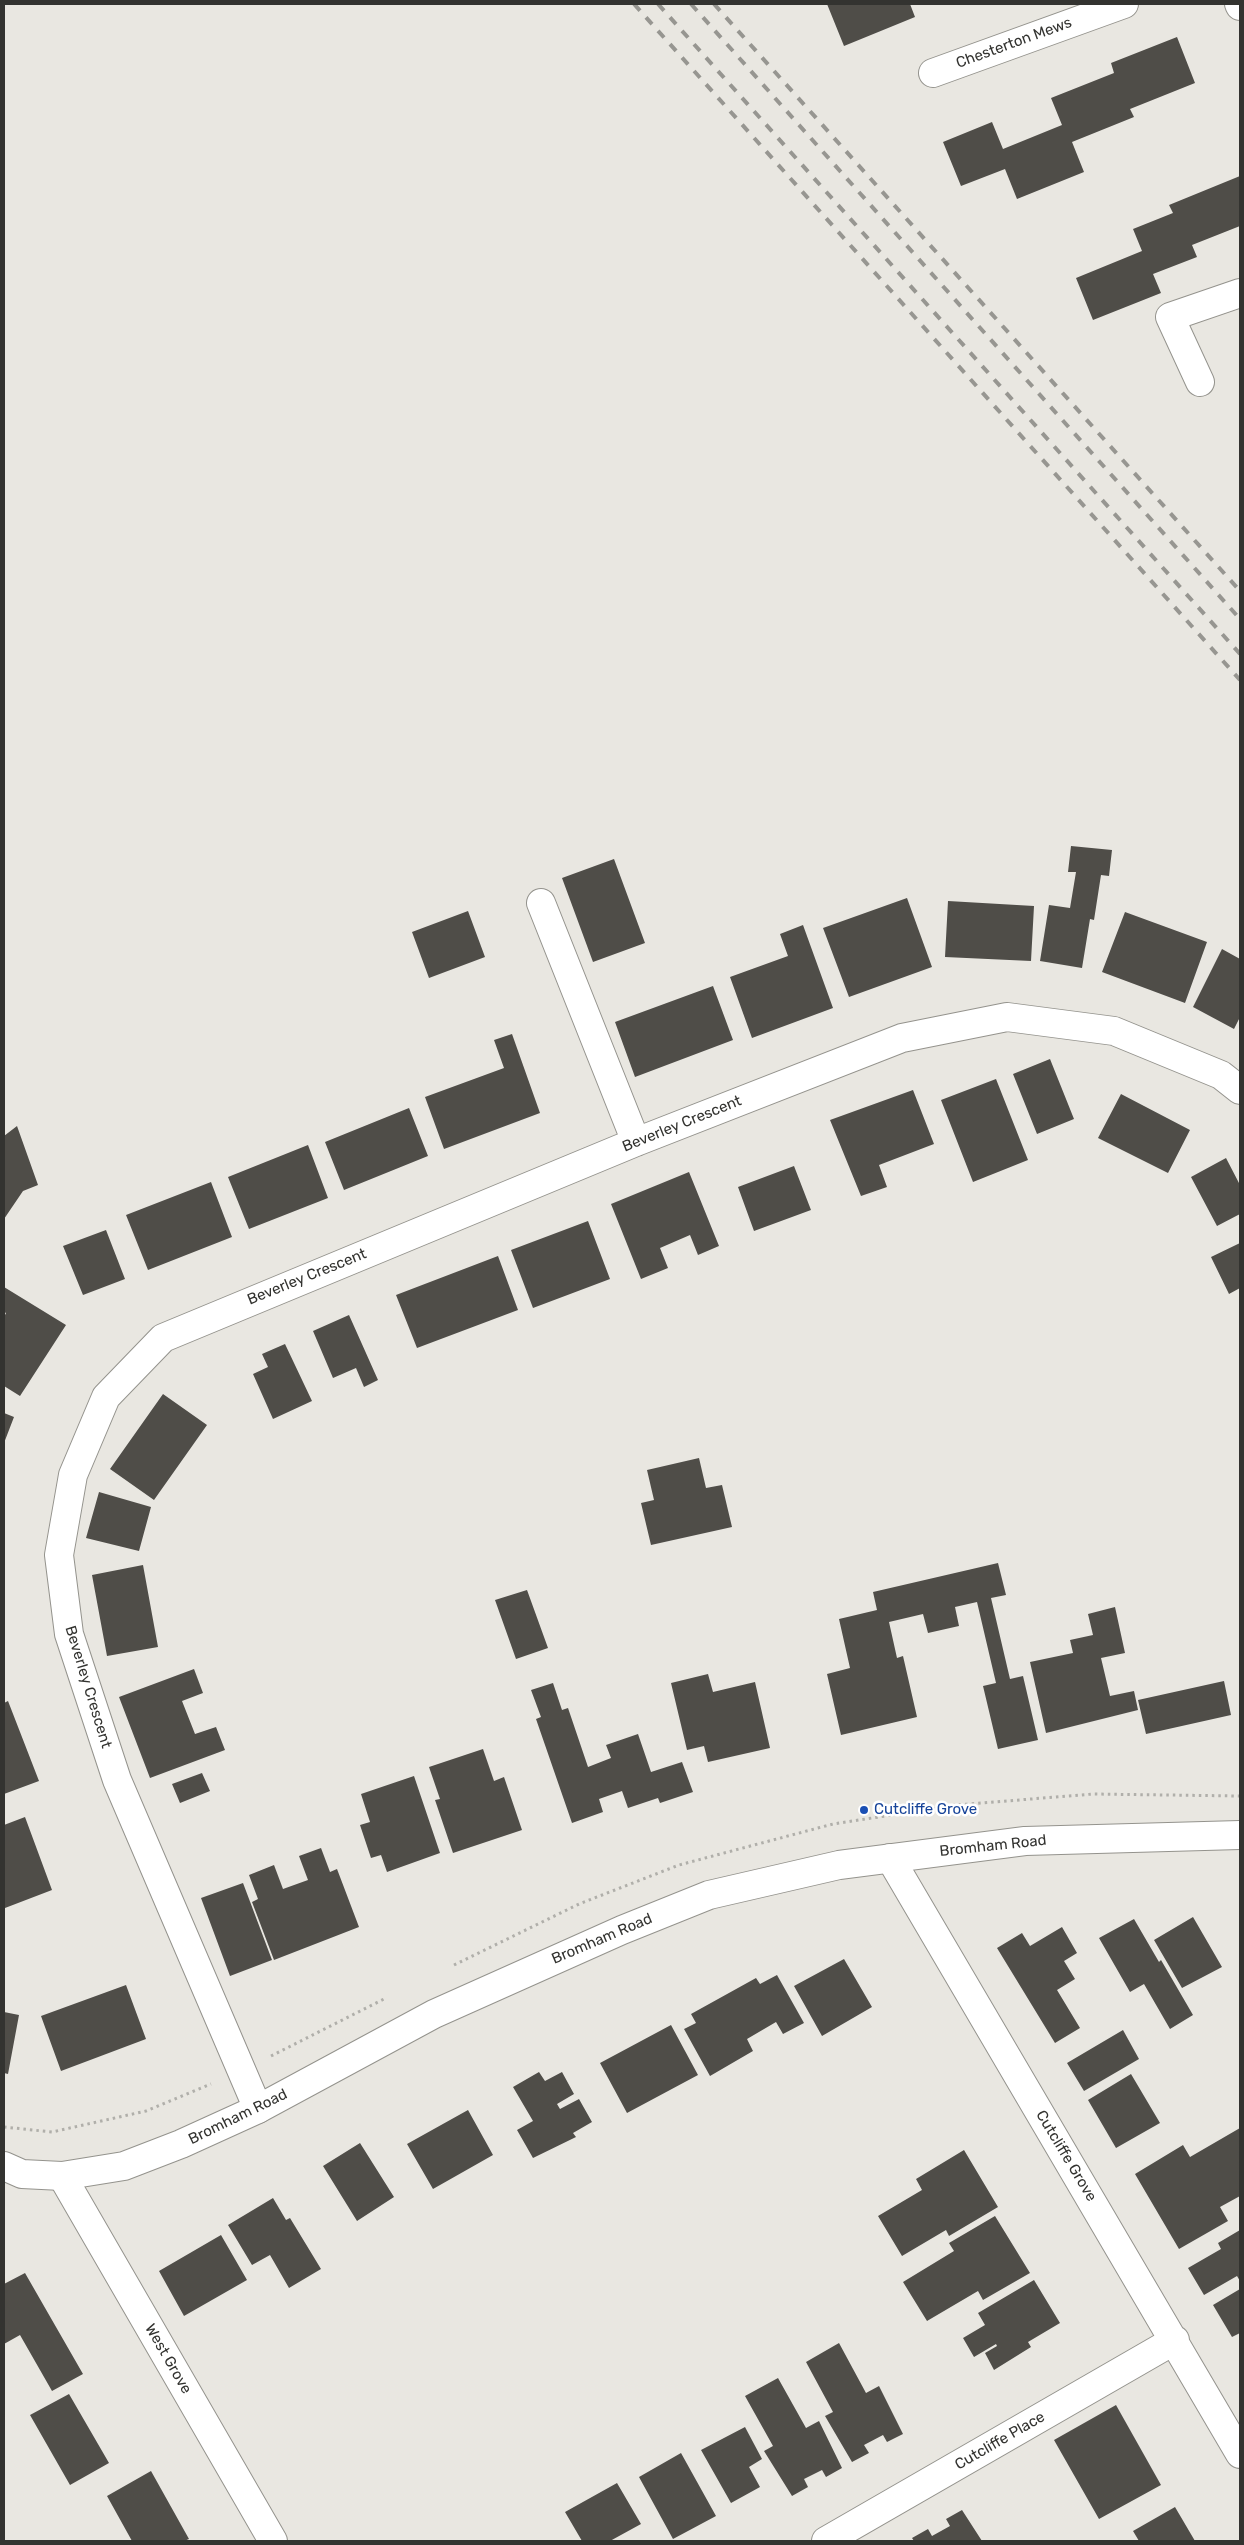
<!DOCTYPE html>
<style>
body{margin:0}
#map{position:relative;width:1244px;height:2545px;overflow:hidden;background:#e9e7e1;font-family:Rubik,sans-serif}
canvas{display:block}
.frame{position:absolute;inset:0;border:5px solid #333330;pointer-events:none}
</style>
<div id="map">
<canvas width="1244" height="2545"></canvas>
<div class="frame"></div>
</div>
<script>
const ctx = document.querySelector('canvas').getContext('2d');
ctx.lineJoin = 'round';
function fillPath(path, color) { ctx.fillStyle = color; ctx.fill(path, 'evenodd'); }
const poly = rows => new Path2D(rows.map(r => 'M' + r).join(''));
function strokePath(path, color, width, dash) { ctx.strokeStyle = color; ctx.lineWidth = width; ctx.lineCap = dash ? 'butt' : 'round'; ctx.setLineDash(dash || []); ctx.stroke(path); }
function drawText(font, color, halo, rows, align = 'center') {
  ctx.font = font + ' Rubik,sans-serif'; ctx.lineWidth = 5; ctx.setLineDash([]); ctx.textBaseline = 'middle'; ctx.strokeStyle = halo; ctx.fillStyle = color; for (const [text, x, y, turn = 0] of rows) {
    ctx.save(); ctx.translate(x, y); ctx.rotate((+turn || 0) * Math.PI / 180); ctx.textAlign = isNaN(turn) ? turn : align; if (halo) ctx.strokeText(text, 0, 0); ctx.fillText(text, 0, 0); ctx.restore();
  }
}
fillPath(poly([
 [827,4,910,4,915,17,844,46],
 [1177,37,1195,83,1130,109,1134,117,1072,142,1084,172,1017,199,1005,169,961,186,943,142,992,122,1003,149,1062,125,1051,98,1114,73,1111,63],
 [1240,176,1240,226,1192,245,1197,257,1153,274,1161,293,1093,320,1076,278,1142,251,1133,229,1173,213,1169,205],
 [1071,846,1112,850,1109,876,1101,875,1094,920,1090,919,1082,968,1040,961,1049,905,1070,908,1076,872,1068,872],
 [614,859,645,943,593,962,562,878],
 [907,898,932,967,849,997,823,928],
 [948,901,1034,906,1031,961,945,957],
 [468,911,485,957,429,978,412,932],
 [1125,912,1207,942,1185,1003,1102,972],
 [803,925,833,1008,752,1038,730,977,788,956,780,934],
 [1222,949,1240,959,1240,1017,1234,1029,1193,1007],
 [713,986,733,1040,635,1077,615,1022],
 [512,1034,540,1113,444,1149,425,1097,504,1068,494,1040],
 [1050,1059,1074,1119,1037,1134,1013,1074],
 [996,1079,1028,1160,973,1182,941,1100],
 [913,1090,934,1144,879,1165,887,1187,861,1196,830,1120],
 [1121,1094,1190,1130,1168,1173,1098,1138],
 [409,1108,428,1156,344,1190,325,1142],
 [17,1126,38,1185,23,1191,4,1219,4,1136],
 [308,1145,328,1198,249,1229,228,1177],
 [1226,1158,1240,1185,1240,1214,1217,1226,1191,1177],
 [794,1166,811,1210,754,1231,738,1187],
 [689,1172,719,1246,698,1255,690,1235,660,1248,668,1268,641,1279,611,1204],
 [211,1182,232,1237,148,1270,126,1215],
 [588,1221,610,1279,533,1308,511,1250],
 [106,1230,125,1279,83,1295,63,1246],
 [1240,1243,1240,1288,1229,1294,1211,1257],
 [498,1256,518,1310,417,1348,396,1295],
 [4,1287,66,1325,20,1396,4,1386,4,1317,6,1313,4,1312],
 [349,1315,378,1380,364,1387,356,1368,333,1378,313,1331],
 [285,1344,312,1401,273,1419,253,1374,268,1367,262,1354],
 [163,1394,207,1425,154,1500,110,1469],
 [4,1413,14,1417,4,1443],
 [699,1458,706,1488,722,1485,732,1527,651,1545,641,1503,654,1500,647,1470],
 [99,1492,151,1507,139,1551,86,1538],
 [998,1563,1006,1595,991,1598,1010,1679,1023,1676,1038,1740,998,1749,983,1686,996,1683,977,1602,955,1607,959,1626,928,1633,923,1614,889,1622,897,1658,903,1656,917,1717,841,1735,827,1674,850,1668,839,1619,877,1610,873,1592],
 [143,1565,158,1647,107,1656,92,1575],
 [527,1590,548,1648,516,1659,495,1600],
 [1115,1607,1125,1653,1101,1658,1110,1696,1134,1691,1138,1710,1046,1733,1030,1662,1073,1653,1070,1640,1093,1635,1088,1614],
 [194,1669,203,1693,182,1701,195,1734,216,1727,225,1750,150,1778,119,1697],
 [708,1674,713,1692,755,1682,770,1748,708,1762,704,1746,687,1750,671,1683],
 [1224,1681,1231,1715,1146,1734,1138,1700],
 [553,1683,562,1710,568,1708,588,1767,611,1758,606,1745,638,1734,651,1772,682,1762,693,1792,660,1803,658,1798,628,1808,622,1791,599,1799,603,1812,572,1823,536,1719,541,1717,531,1690],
 [8,1701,39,1781,4,1794,4,1703],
 [483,1749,494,1781,504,1777,522,1830,453,1853,435,1800,440,1799,429,1767],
 [202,1773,210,1791,180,1803,172,1784],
 [414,1776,440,1853,387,1872,381,1855,371,1858,360,1825,370,1822,361,1794],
 [25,1817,52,1890,5,1908,4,1825],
 [321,1848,330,1872,337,1869,359,1927,274,1960,252,1902,258,1899,249,1875,274,1865,283,1889,308,1880,299,1856],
 [243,1883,272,1960,230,1976,201,1898],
 [1193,1917,1222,1967,1182,1988,1154,1940],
 [1134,1919,1159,1962,1161,1960,1193,2015,1170,2029,1144,1984,1130,1992,1099,1938],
 [1062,1927,1077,1953,1064,1961,1075,1979,1057,1990,1080,2028,1055,2043,997,1948,1022,1933,1030,1946],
 [844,1959,872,2007,822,2036,794,1986],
 [777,1975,804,2023,783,2034,776,2022,747,2039,753,2051,710,2076,684,2029,696,2023,691,2014,756,1978,760,1984],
 [126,1985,146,2039,61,2071,41,2016],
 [4,2012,19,2015,8,2074,4,2073],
 [671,2025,698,2075,627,2113,600,2063],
 [1123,2030,1139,2059,1084,2091,1067,2063],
 [539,2072,545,2081,562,2072,574,2094,557,2104,560,2109,579,2099,592,2122,573,2133,576,2137,533,2158,517,2130,533,2121,513,2087],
 [1131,2074,1160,2123,1116,2148,1088,2100],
 [468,2110,493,2155,433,2189,407,2144],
 [1240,2128,1240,2196,1220,2207,1228,2221,1179,2249,1135,2174,1183,2145,1190,2157],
 [360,2143,394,2197,357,2221,323,2166],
 [964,2150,998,2207,949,2236,946,2230,902,2256,878,2216,922,2190,916,2179],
 [273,2198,286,2220,290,2218,321,2269,289,2288,270,2255,252,2265,228,2225],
 [995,2216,1030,2273,983,2300,978,2291,927,2321,903,2282,954,2251,949,2243],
 [1240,2230,1240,2281,1237,2276,1204,2295,1188,2268,1221,2249,1218,2243],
 [221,2235,247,2280,184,2316,159,2271],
 [25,2273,83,2374,52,2391,20,2335,4,2344,4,2284],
 [1034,2280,1060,2323,1028,2342,1031,2347,994,2370,985,2353,997,2346,996,2344,974,2357,963,2338,985,2325,978,2313],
 [1240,2289,1240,2333,1232,2337,1213,2305],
 [839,2343,866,2393,879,2386,903,2434,887,2442,883,2435,864,2445,869,2453,852,2462,825,2416,833,2412,806,2362],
 [778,2378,806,2428,819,2421,842,2468,826,2477,822,2470,804,2479,808,2487,792,2496,764,2451,773,2446,745,2396],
 [69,2394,109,2463,70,2485,30,2415],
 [1116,2405,1161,2485,1099,2519,1054,2440],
 [745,2427,762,2459,749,2467,760,2487,731,2503,701,2450],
 [681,2453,716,2516,673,2539,639,2477],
 [151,2471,189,2539,184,2541,132,2541,107,2496],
 [617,2483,641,2524,610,2541,582,2541,565,2512],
 [1175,2507,1195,2541,1139,2541,1133,2531],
 [962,2510,982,2541,914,2541,912,2538,928,2529,932,2536,950,2526,946,2519]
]), '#4f4d48');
const minor = poly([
 [1239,4,1240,6],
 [933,73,1124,4],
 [1200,382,1170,317,1240,293],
 [541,903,636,1142],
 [890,1858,1240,2454],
 [258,2109,117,1780,69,1634,59,1555,73,1475,106,1397,163,1338,636,1142,902,1038,1007,1017,1114,1031,1221,1075,1240,1090],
 [62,2176,273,2541],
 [826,2541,1175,2340]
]);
const primary = poly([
 [4,2166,22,2174,62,2176,124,2166,181,2144,258,2109,434,2014,622,1930,709,1895,839,1865,1025,1841,1240,1835]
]);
strokePath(minor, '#94938d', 30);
strokePath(primary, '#94938d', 30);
strokePath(poly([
 [454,1965,579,1904,679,1865,833,1824,957,1805,1093,1794,1240,1796],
 [271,2056,386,1998],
 [4,2127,52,2132,146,2111,211,2084]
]), '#b0afaa', 3, [2.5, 4]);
strokePath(minor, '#fff', 28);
strokePath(primary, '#fff', 28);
strokePath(poly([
 [634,4,1240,680],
 [658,4,1240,654],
 [691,4,1240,619],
 [714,4,1240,591]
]), '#979691', 4, [9, 9]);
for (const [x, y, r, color] of [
 [864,1810,5,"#1a4fb4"]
]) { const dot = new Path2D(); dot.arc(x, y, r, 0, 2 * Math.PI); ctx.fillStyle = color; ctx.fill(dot); strokePath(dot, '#fff', 2); }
drawText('15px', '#333330', '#fff', [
 ["Chesterton Mews",1014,43,-20],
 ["Beverley Crescent",682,1124,-22],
 ["Beverley Crescent",307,1277,-22],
 ["Beverley Crescent",88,1687,73],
 ["Bromham Road",993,1846,-6],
 ["Bromham Road",602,1939,-23],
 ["Bromham Road",238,2117,-26],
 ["Cutcliffe Grove",1066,2156,59],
 ["West Grove",168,2359,60],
 ["Cutcliffe Place",1000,2441,-30]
]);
drawText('15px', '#164399', '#fff', [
 ["Cutcliffe Grove",874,1810]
], 'left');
</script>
